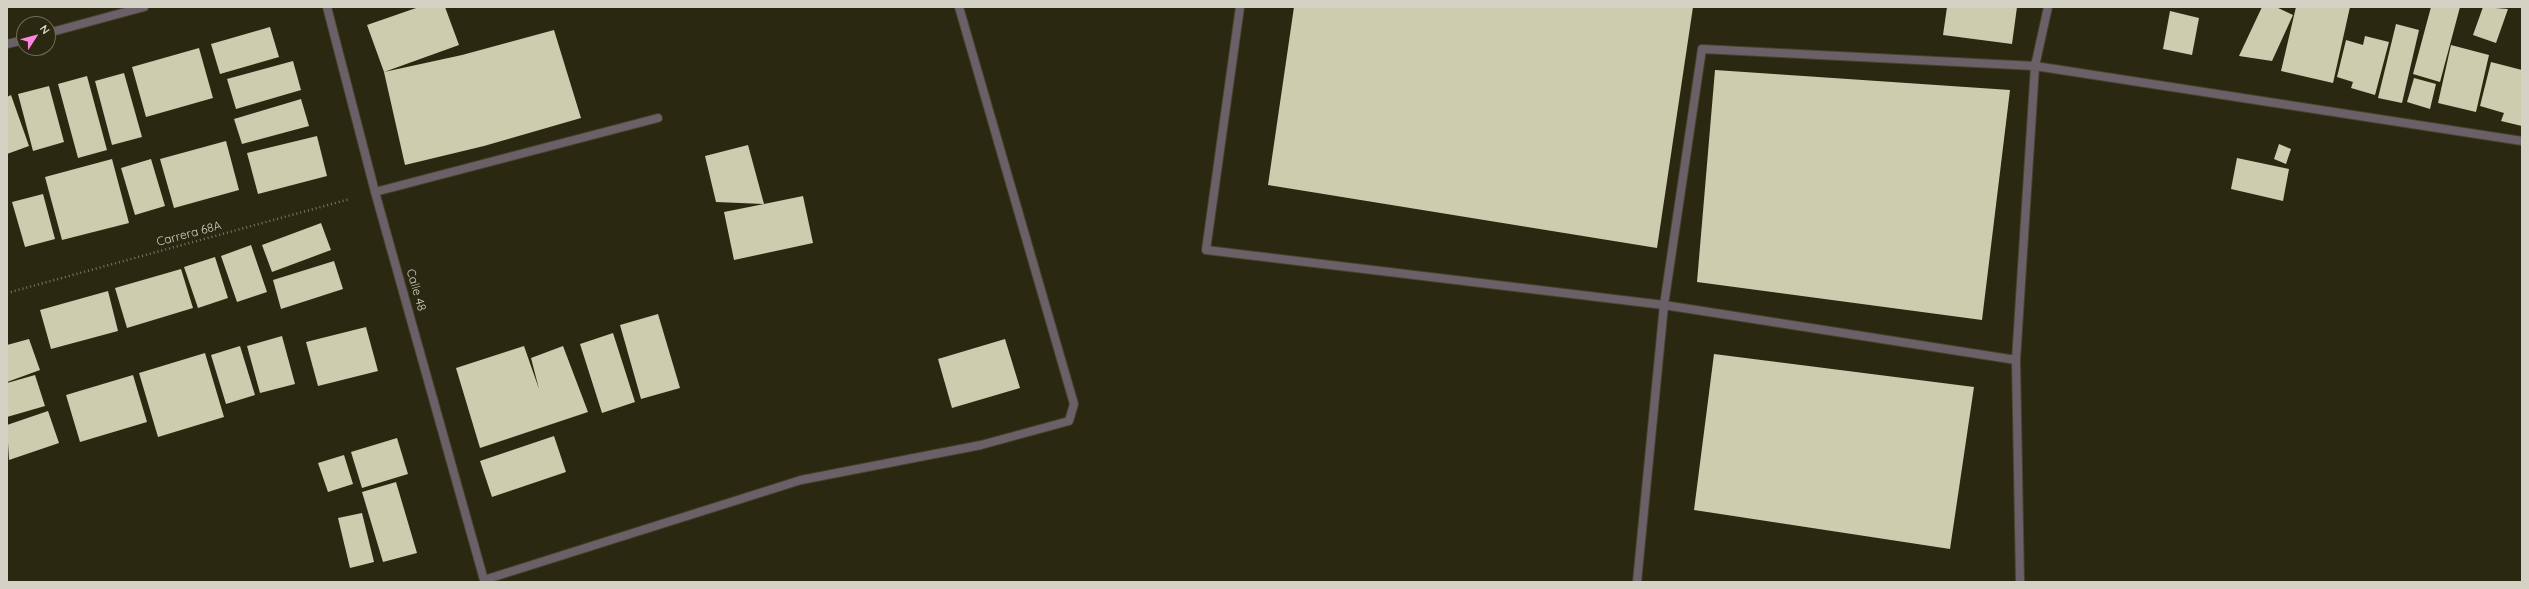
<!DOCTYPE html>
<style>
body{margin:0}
#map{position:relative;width:2529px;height:589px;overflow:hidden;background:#2a2810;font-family:Quicksand,sans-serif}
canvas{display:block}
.frame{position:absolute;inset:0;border:8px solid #d3d2c4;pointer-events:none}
.north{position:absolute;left:16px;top:16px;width:40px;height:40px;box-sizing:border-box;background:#2a2810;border:1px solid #6e6c58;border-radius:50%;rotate:54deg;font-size:11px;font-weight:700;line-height:16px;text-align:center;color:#d3d2c4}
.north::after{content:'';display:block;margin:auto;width:14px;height:18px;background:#fe86e0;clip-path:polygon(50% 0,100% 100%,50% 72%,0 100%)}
</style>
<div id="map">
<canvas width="2529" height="589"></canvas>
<div class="frame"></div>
<div class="north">N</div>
</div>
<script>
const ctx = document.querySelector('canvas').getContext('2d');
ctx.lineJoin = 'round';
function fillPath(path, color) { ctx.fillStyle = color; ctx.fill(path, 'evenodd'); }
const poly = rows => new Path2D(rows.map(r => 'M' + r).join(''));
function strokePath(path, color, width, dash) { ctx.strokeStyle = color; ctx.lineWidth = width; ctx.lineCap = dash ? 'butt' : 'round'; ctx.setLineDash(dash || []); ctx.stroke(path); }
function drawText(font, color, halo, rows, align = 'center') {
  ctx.font = font + ' Quicksand,sans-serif'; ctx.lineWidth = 4; ctx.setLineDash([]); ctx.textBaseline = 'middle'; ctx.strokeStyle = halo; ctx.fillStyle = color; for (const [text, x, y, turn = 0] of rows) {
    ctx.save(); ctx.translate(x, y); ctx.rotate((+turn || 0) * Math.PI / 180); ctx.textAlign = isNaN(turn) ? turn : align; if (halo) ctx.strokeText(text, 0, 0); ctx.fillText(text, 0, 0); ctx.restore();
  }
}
fillPath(poly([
 [419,7,445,7,459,45,384,72,367,25],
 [1294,7,1693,7,1657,248,1268,185],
 [1947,7,2017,7,2012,44,1943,35],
 [2262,7,2276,7,2293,15,2272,61,2239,56],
 [2296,7,2350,7,2333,83,2281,71],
 [2431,7,2460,7,2440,82,2413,74],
 [2483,7,2508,9,2496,43,2473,35],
 [2170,11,2199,18,2192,55,2163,49],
 [2396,24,2419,30,2402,103,2378,98],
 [270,27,279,57,220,74,211,44],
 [554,30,581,118,484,146,405,165,384,72,462,55],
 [2365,36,2389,42,2375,95,2351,88,2353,82,2337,77,2346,40,2363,45],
 [2451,45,2489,55,2476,112,2438,103],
 [199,48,213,98,146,117,132,67],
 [293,61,301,90,236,109,227,79],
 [2491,62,2522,70,2522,126,2501,121,2504,113,2480,106],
 [1715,70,2010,90,1982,320,1697,282],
 [124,73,142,137,112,145,95,81],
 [87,76,107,150,78,158,58,84],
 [2414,78,2436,84,2430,109,2407,102],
 [49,86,64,142,33,151,18,94],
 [11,95,29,146,7,154,7,97],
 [301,99,309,126,242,144,234,119],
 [317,136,327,176,258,194,247,153],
 [226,141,239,190,174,208,160,159],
 [2279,144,2291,149,2286,164,2274,159],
 [748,145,764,204,803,196,813,243,734,260,724,212,764,204,716,202,705,156],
 [2237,158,2289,169,2283,201,2231,189],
 [112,159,129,223,62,240,45,177],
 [151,159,165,206,135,215,121,168],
 [43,194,55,239,25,247,12,202],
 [321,223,331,250,272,272,262,245],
 [251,245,267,292,237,302,221,256],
 [215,257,228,298,198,308,184,267],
 [334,261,343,289,281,309,273,280],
 [181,269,193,308,127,328,115,288],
 [108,291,118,331,51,349,40,310],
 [658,314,680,388,641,399,620,325],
 [366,327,378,371,318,386,306,342],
 [613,333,635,402,602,413,580,344],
 [282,336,295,384,260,393,247,346],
 [29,339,40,370,7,382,7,345],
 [1005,339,1020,388,952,408,938,359],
 [240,346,255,395,226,404,211,355],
 [524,346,539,389,531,358,563,346,588,412,480,448,456,368],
 [205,353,224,417,158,437,139,373],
 [1714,354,1974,387,1950,549,1694,510],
 [35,375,45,406,7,417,7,383],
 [133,375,147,422,80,442,66,395],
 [48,411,59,443,9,460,7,425],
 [554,436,566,472,492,497,480,461],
 [397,438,408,474,362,488,351,452],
 [344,455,353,484,328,492,318,463],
 [396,482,417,553,383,562,362,492],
 [362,513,374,562,350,568,338,518]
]), '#cdccaf');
const minor = poly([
 [327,7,375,192,484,580,801,480,981,445,1069,421,1074,404,959,7],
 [1240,7,1206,250,1664,305,2016,360],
 [48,33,144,7],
 [7,44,24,40],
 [375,192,658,118],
 [1637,582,1664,305,1702,49,2035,66,2522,141],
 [2020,582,2016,360,2035,66,2048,7]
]);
strokePath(minor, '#45432d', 10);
strokePath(poly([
 [7,293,350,199]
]), '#7a7965', 2.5, [1, 3]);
strokePath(minor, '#6b6068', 8);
drawText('12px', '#d3d2c4', '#2a2810', [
 ["Carrera 68A",189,234,-15],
 ["Calle 48",416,290,74]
]);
</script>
